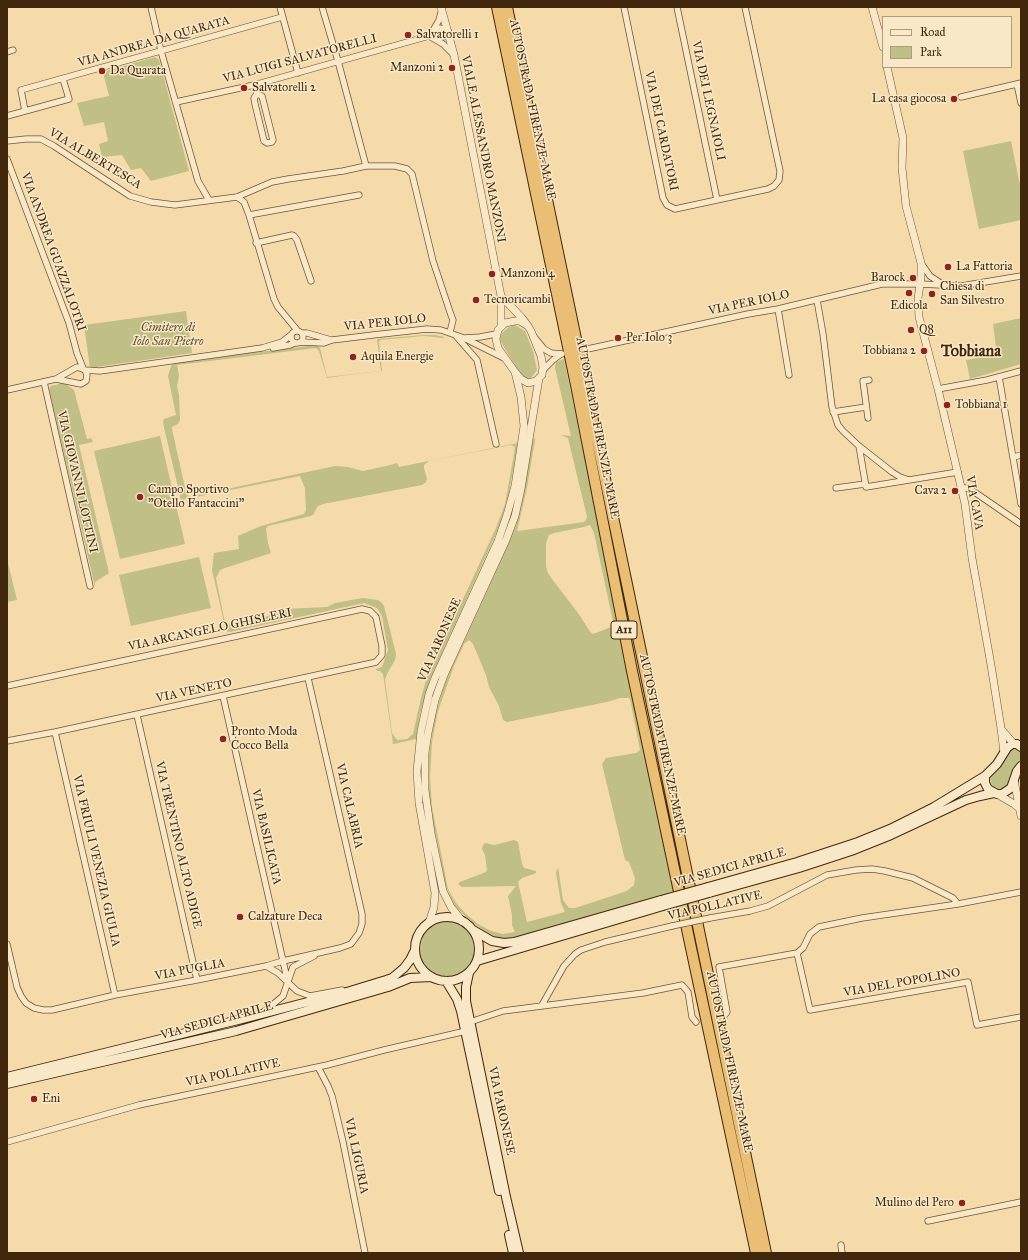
<!DOCTYPE html>
<style>
body{margin:0}
#map{position:relative;width:1028px;height:1260px;overflow:hidden;background:#f5dbaa;font-family:"IM FELL Great Primer",serif}
canvas{display:block}
.frame{position:absolute;inset:0;border:8px solid #41280d;pointer-events:none}
.legend{position:absolute;left:882px;top:16px;width:130px;height:52px;box-sizing:border-box;background:#f8e8c8;border:1px solid #af9b7d;margin:0;padding:5px 7px;list-style:none;font-size:12px;color:#41280d}
.legend li{display:flex;align-items:center;gap:8px;height:20px}
.legend b{width:20px;border:1px solid #af9b7d}
</style>
<div id="map">
<canvas width="1028" height="1260"></canvas>
<div class="frame"></div>
<ul class="legend">
<li><b style="height:5px;background:#f8e8c8"></b>Road</li>
<li><b style="height:11px;background:#c0bf85"></b>Park</li>
</ul>
</div>
<script>
const ctx = document.querySelector('canvas').getContext('2d');
ctx.lineJoin = 'round';
function fillPath(path, color) { ctx.fillStyle = color; ctx.fill(path, 'evenodd'); }
const poly = rows => new Path2D(rows.map(r => 'M' + r).join(''));
function strokePath(path, color, width, dash) { ctx.strokeStyle = color; ctx.lineWidth = width; ctx.lineCap = dash ? 'butt' : 'round'; ctx.setLineDash(dash || []); ctx.stroke(path); }
function drawText(font, color, halo, rows, align = 'center') {
  ctx.font = font + ' "IM FELL Great Primer",serif'; ctx.lineWidth = 3; ctx.setLineDash([]); ctx.textBaseline = 'middle'; ctx.strokeStyle = halo; ctx.fillStyle = color; for (const [text, x, y, turn = 0] of rows) {
    ctx.save(); ctx.translate(x, y); ctx.rotate((+turn || 0) * Math.PI / 180); ctx.textAlign = isNaN(turn) ? turn : align; if (halo) ctx.strokeText(text, 0, 0); ctx.fillText(text, 0, 0); ctx.restore();
  }
}
fillPath(poly([
 [155,57,159,60,189,171,151,181,141,168,131,170,122,155,102,157,99,144,108,141,104,122,84,126,77,103,109,96,103,72],
 [1011,141,1021,190,1021,220,979,229,963,151],
 [186,311,192,353,90,368,84,325],
 [1021,318,1021,364,970,379,966,360,997,355,993,324],
 [515,325,525,331,533,351,537,370,531,378,527,379,522,376,502,344,500,339,502,333,509,327],
 [424,335,435,335,444,337,444,338,424,336,380,340,379,342,382,371,348,375,327,378,319,351,316,348,177,365,179,376,177,386,179,395,180,420,178,424,172,427,172,429,186,492,189,497,335,466,348,467,363,471,391,465,397,463,399,467,518,443,509,493,500,525,430,679,420,714,416,739,393,744,383,674,380,671,377,671,376,669,382,667,388,650,382,616,377,608,364,603,230,632,226,631,212,570,214,553,239,549,238,536,261,526,304,514,306,510,305,488,300,476,181,500,163,423,164,419,176,415,168,376,171,366,175,362,317,345,320,348,327,377,381,371,377,339],
 [511,445,515,447,514,454,505,504,496,528,427,677,421,698,413,734,407,739,397,740,392,733,385,680,387,674,395,660,396,654,384,606,382,603,378,600,363,598,335,603,327,607,284,609,268,616,232,624,226,622,224,618,216,578,220,570,225,568,271,553,268,543,266,529,268,526,311,516,314,514,315,511,318,506,323,504,422,485,426,482,427,479,424,468,424,465,429,461],
 [564,359,675,892,524,937,505,939,494,937,486,933,464,915,456,907,446,887,432,817,428,784,429,755,435,716,444,685,503,556,516,526,522,501,533,439,535,438,535,440,527,488,517,531,518,531,584,522,586,520,587,517,568,438,561,435,571,436,555,368,556,362],
 [590,525,594,533,614,626,593,634,591,633,578,613,552,579,548,573,546,566,546,543,549,535,554,533,584,527],
 [469,640,473,644,486,675,489,687,499,706,503,720,507,722,607,702,620,698,629,698,630,699,640,750,636,753,606,758,602,764,625,860,629,862,635,878,634,885,627,891,575,908,569,908,563,900,558,867,556,873,561,903,565,912,527,922,518,882,522,878,536,873,536,871,524,868,522,864,518,842,514,840,494,845,485,843,483,845,482,849,485,855,487,870,486,872,460,882,458,884,462,887,516,886,508,896,512,915,512,925,515,932,503,934,491,931,478,924,466,914,456,903,448,889,432,807,430,777,432,742,438,711,454,666,464,644],
 [64,383,74,390,87,439,91,438,93,442,79,445,109,573,95,582,95,587,49,389,51,386],
 [160,436,185,544,120,559,94,451],
 [199,557,211,608,131,626,119,575],
 [7,559,17,600,7,602],
 [1015,748,1020,752,1021,759,1014,769,1007,787,1002,789,998,790,992,786,990,778,1001,766,1011,750],
 '420 949a28 28 0 1 1 56 0a28 28 0 1 1-56 0Z'
]), '#c0bf85');
const minor = poly([
 [151,7,161,51,198,181,209,200],
 [280,7,298,73],
 [322,7,338,61,366,166],
 [624,7,663,198,667,205,675,209,768,189,774,186,779,180,780,171,745,7],
 [677,7,717,200],
 [431,34,439,20,442,9],
 [431,37,443,44,454,55],
 [7,52,13,50],
 [1017,84,1021,103],
 [254,85,257,94,254,98,255,104,264,141,267,143,272,142,273,140,262,96,257,94],
 [961,97,1021,83],
 [176,102,254,85,429,36,443,37,448,31,440,28,429,36],
 [25,111,21,90,282,17],
 [7,116,69,99,63,79],
 [7,141,26,139,41,139,54,146,130,196,151,202,175,205,237,197,272,182,288,179,343,171,366,166,395,166,407,169,412,174,433,261,451,315,453,320,450,332],
 [7,159,69,323,77,353,83,368],
 [237,197,244,202,249,215,274,299,278,307,297,330],
 [249,215,359,195],
 [256,243,292,235,294,236,297,240,311,281],
 [921,263,930,276,942,284],
 [817,300,823,334,832,407,838,425,843,431,859,446,892,472,900,477,909,480],
 [778,309,789,375],
 '291 337a6 6 0 1 1 12 0a6 6 0 1 1-12 0Z',
 [302,333,307,333,331,340],
 [456,336,477,360,496,444],
 [464,338,480,337,496,334],
 [535,338,544,349,551,353,562,354],
 [300,342,324,343,332,340,373,335,427,329,441,330,464,338,504,358],
 [273,348,290,345,295,343],
 [583,350,748,314,778,309,882,284,920,284,961,286,1021,276],
 [85,370,100,371,262,348,282,342,291,335],
 [543,370,553,360,561,354],
 [999,377,1021,504],
 [44,382,90,586],
 [938,389,987,380,1021,371],
 [7,390,56,379,81,384,86,381,87,375,85,370,77,367,56,379],
 [833,412,866,407],
 [868,418,863,381,869,380],
 [859,446,866,487,958,472],
 [1014,457,1021,455],
 [836,488,865,484],
 [961,488,966,488,970,489,1021,524],
 [7,686,362,609,370,611,376,617,382,646,382,655,376,662,372,663,55,732,7,741],
 [223,696,288,983],
 [137,715,197,980],
 [55,732,115,995],
 [710,918,750,911,768,906,827,875,856,870,872,869,885,871,913,878,953,898,958,904],
 [7,944,17,987,21,996,26,1003,34,1008,43,1010,52,1010,115,995,197,980,266,966,283,961,340,948,351,944,359,933,362,924,362,914,308,678],
 [797,953,810,1010,968,982,977,1025,1021,1017],
 [266,966,278,973,297,991,310,996,342,990],
 [542,1005,564,966,575,954,581,950,605,942,672,926],
 [265,1011,283,996,293,967,314,956],
 [724,1016,727,1012,719,967,797,953,803,948,810,934,819,927,862,918,958,904,1021,892],
 [470,1022,503,1011,643,993,682,985,688,992,692,1017,696,1022],
 [318,1067,328,1086,332,1096,343,1142,365,1253],
 [7,1142,139,1105,327,1065,384,1050,466,1031],
 [928,1221,1021,1202],
 [841,1245,842,1253]
]);
const tertiary = poly([
 [441,7,454,55,501,296,501,326],
 [872,7,883,47],
 [887,67,903,138,902,168,906,206,921,263,921,278,918,298,919,317,938,389,965,504,972,558,991,665,1001,728,1004,753],
 [501,296,522,318,528,326,531,331,541,356,543,367,542,375,536,381,528,383,521,379,515,372,498,348,496,339,498,330,505,323,515,321,520,321,528,326],
 [1001,729,1014,744],
 [1014,780,1021,816],
 [997,794,1014,804,1020,809],
 [462,921,451,907,443,891,431,833,425,790,425,753,428,733,435,700,444,675,506,540,515,516,521,489,539,378],
 [429,923,434,907,435,893,419,803,417,771,421,731,429,694,435,678,498,541,507,515,515,486,524,426,521,397,515,372]
]);
const secondary = poly([
 [985,776,985,783,988,789,997,794,1002,794,1011,788,1017,771,1021,766],
 [708,887,797,862,858,842,890,829,934,807,985,776,997,764,1007,748,1012,744,1017,744,1021,747],
 [709,893,799,868,851,851,891,835,966,800,980,796,994,793],
 '415 949a32 32 0 1 1 64 0a32 32 0 1 1-64 0Z',
 [473,930,492,941,504,943,514,942,661,900],
 [477,961,663,906],
 [469,973,466,987,466,1001,506,1197,519,1253],
 [446,981,457,999,461,1011,499,1191],
 [7,1077,242,1019,350,991,386,980,392,978,404,968,410,960,415,950],
 [7,1084,236,1031,388,987,410,978,431,977],
 [509,1235,513,1253]
]);
const motorway = poly([
 [497,7,576,385,632,671,756,1253],
 [507,7,766,1253]
]);
strokePath(minor, '#6e5534', 7);
strokePath(tertiary, '#6e5534', 8);
strokePath(secondary, '#41280d', 10);
strokePath(motorway, '#41280d', 12);
strokePath(minor, '#f8e8c8', 5.5);
strokePath(tertiary, '#f8e8c8', 7);
strokePath(secondary, '#f8e8c8', 8);
strokePath(motorway, '#eabe75', 10);
const minorBridge = poly([
 [672,926,710,918]
]);
const secondaryBridge = poly([
 [661,900,708,887],
 [663,906,709,893]
]);
strokePath(minorBridge, '#6e5534', 7, []);
strokePath(secondaryBridge, '#41280d', 10, []);
strokePath(minorBridge, '#f8e8c8', 5.5);
strokePath(secondaryBridge, '#f8e8c8', 8);
for (const [x, y, r, color] of [
 [408,35,4,"#8f2418"],
 [452,68,4,"#8f2418"],
 [102,71,4,"#8f2418"],
 [244,88,4,"#8f2418"],
 [954,99,4,"#8f2418"],
 [948,267,4,"#8f2418"],
 [492,274,4,"#8f2418"],
 [913,278,4,"#8f2418"],
 [909,293,4,"#8f2418"],
 [932,294,4,"#8f2418"],
 [476,300,4,"#8f2418"],
 [911,330,4,"#8f2418"],
 [618,338,4,"#8f2418"],
 [924,351,4,"#8f2418"],
 [353,357,4,"#8f2418"],
 [947,405,4,"#8f2418"],
 [955,491,4,"#8f2418"],
 [140,497,4,"#8f2418"],
 [223,739,4,"#8f2418"],
 [240,917,4,"#8f2418"],
 [34,1099,4,"#8f2418"],
 [962,1203,4,"#8f2418"]
]) { const dot = new Path2D(); dot.arc(x, y, r, 0, 2 * Math.PI); ctx.fillStyle = color; ctx.fill(dot); strokePath(dot, '#f8e8c8', 1.5); }
for (const [x, y, w] of [
 [624,630,26]
]) { const box = new Path2D(); box.roundRect(x - w / 2, y - 9, w, 18, 3); ctx.fillStyle = '#f8e8c8'; ctx.fill(box); strokePath(box, '#41280d', 1); }
drawText('bold 11px', '#41280d', null, [
 ["A11",624,630]
]);
drawText('12px', '#41280d', '#f8e8c8', [
 ["Salvatorelli 1",416,35],
 ["Manzoni 2",444,68,"right"],
 ["Da Quarata",110,71],
 ["Salvatorelli 2",252,88],
 ["La casa giocosa",946,99,"right"],
 ["La Fattoria",956,267],
 ["Manzoni 4",500,274],
 ["Barock",905,278,"right"],
 ["Chiesa di",940,287],
 ["San Silvestro",940,301],
 ["Tecnoricambi",484,300],
 ["Edicola",909,306,"center"],
 ["Q8",919,330],
 ["Per Iolo 3",626,338],
 ["Tobbiana 2",916,351,"right"],
 ["Aquila Energie",361,357],
 ["Tobbiana 1",955,405],
 ["Campo Sportivo",148,490],
 ["\"Otello Fantaccini\"",148,504],
 ["Cava 2",947,491,"right"],
 ["Pronto Moda",231,732],
 ["Cocco Bella",231,746],
 ["Calzature Deca",248,917],
 ["Eni",42,1099],
 ["Mulino del Pero",954,1203,"right"]
], 'left');
drawText('12px', '#41280d', '#f8e8c8', [
 ["VIA ANDREA DA QUARATA",154,42,-16],
 ["VIA LUIGI SALVATORELLI",300,59,-15],
 ["VIA DEI LEGNAIOLI",708,101,78],
 ["AUTOSTRADA FIRENZE-MARE",532,110,78],
 ["VIA DEI CARDATORI",661,131,78],
 ["VIALE ALESSANDRO MANZONI",483,149,79],
 ["VIA ALBERTESCA",95,159,31],
 ["VIA ANDREA GUAZZALOTRI",53,252,70],
 ["VIA PER IOLO",749,303,-12],
 ["VIA PER IOLO",385,323,-6],
 ["AUTOSTRADA FIRENZE-MARE",597,428,79],
 ["VIA GIOVANNI LOTTINI",77,482,77],
 ["VIA CAVA",974,503,80],
 ["VIA ARCANGELO GHISLERI",210,630,-12],
 ["VIA PARONESE",440,640,-66],
 ["VIA VENETO",194,691,-12],
 ["AUTOSTRADA FIRENZE-MARE",662,745,78],
 ["VIA CALABRIA",349,806,77],
 ["VIA BASILICATA",266,837,77],
 ["VIA TRENTINO ALTO ADIGE",178,845,77],
 ["VIA FRIULI VENEZIA GIULIA",96,861,77],
 ["VIA SEDICI APRILE",730,868,-16],
 ["VIA POLLATIVE",715,906,-13],
 ["VIA PUGLIA",190,970,-11],
 ["VIA DEL POPOLINO",902,983,-10],
 ["VIA SEDICI APRILE",217,1021,-15],
 ["AUTOSTRADA FIRENZE-MARE",729,1062,78],
 ["VIA POLLATIVE",233,1073,-12],
 ["VIA PARONESE",501,1111,78],
 ["VIA LIGURIA",356,1156,78]
]);
drawText('italic 12px', '#614e2b', '#f8e8c8', [
 ["Cimitero di",168,328],
 ["Iolo San Pietro",168,342]
]);
drawText('bold 16px', '#41280d', '#f8e8c8', [
 ["Tobbiana",971,352]
]);
</script>
